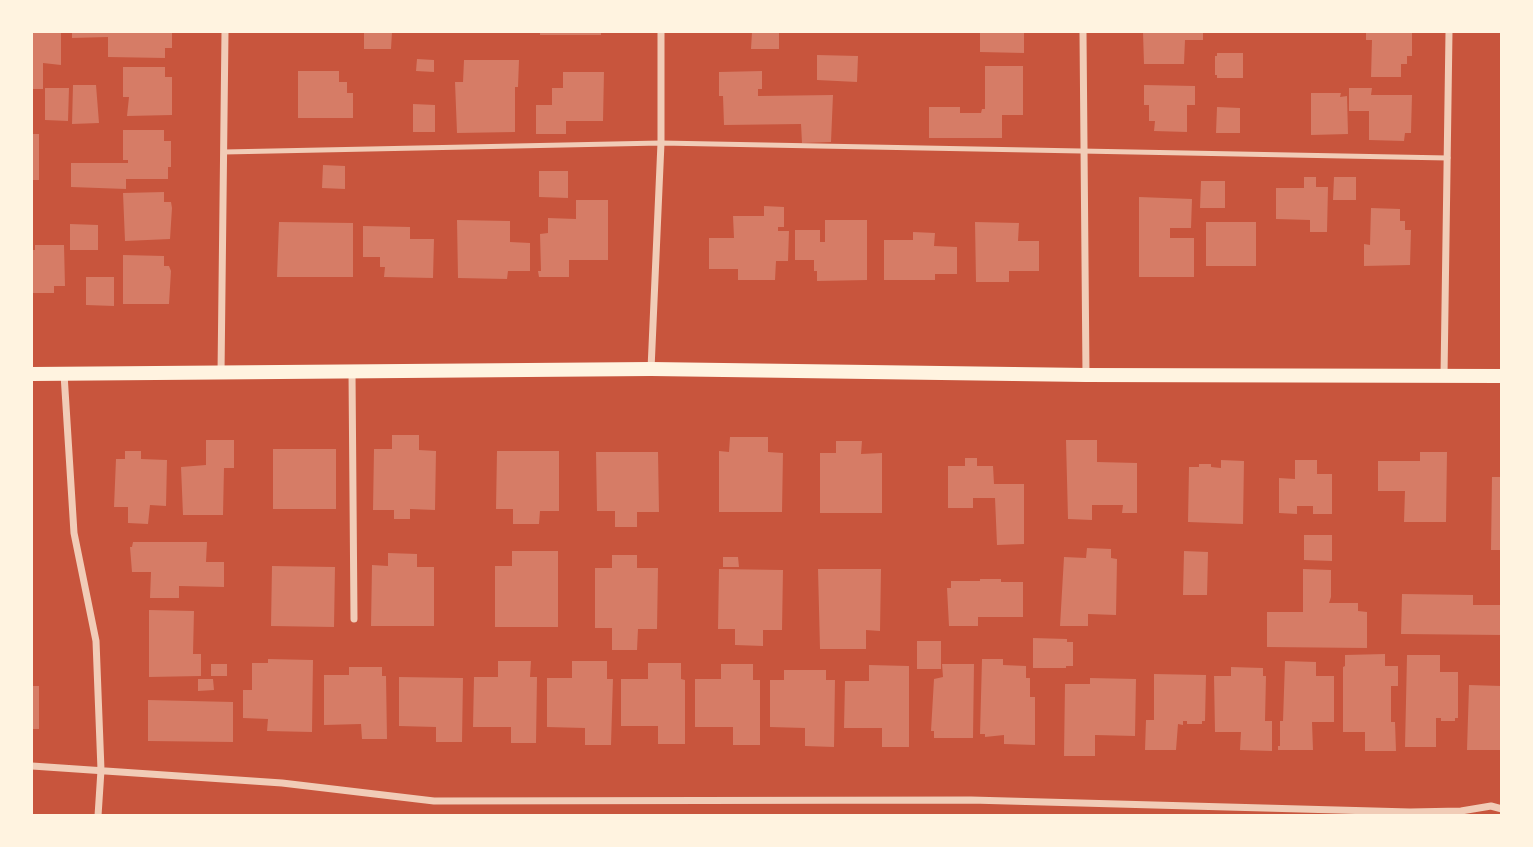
<!DOCTYPE html>
<style>
body{margin:0}
#map{position:relative;width:1533px;height:847px;overflow:hidden;background:#c8553d;font-family:Signika,sans-serif}
canvas{display:block}
.frame{position:absolute;inset:0;border:33px solid #fff3e0;pointer-events:none}
</style>
<div id="map">
<canvas width="1533" height="847"></canvas>
<div class="frame"></div>
</div>
<script>
const ctx = document.querySelector('canvas').getContext('2d');
ctx.lineJoin = 'round';
function fillPath(path, color) { ctx.fillStyle = color; ctx.fill(path, 'evenodd'); }
const poly = rows => new Path2D(rows.map(r => 'M' + r).join(''));
function strokePath(path, color, width, dash) { ctx.strokeStyle = color; ctx.lineWidth = width; ctx.lineCap = dash ? 'butt' : 'round'; ctx.setLineDash(dash || []); ctx.stroke(path); }
fillPath(poly([
 [32,32,61,32,61,65,43,63,43,89,32,89],
 [72,32,172,32,172,48,165,48,165,58,108,57,108,37,72,38],
 [364,32,392,32,391,49,364,49],
 [540,32,601,32,601,35,540,35],
 [752,32,779,32,779,49,751,49],
 [980,32,1024,32,1024,53,980,52],
 [1143,32,1203,32,1203,40,1185,40,1184,64,1144,64],
 [1366,32,1412,32,1412,56,1407,56,1407,64,1401,64,1401,77,1371,77,1372,40,1366,40],
 [1217,53,1243,53,1243,78,1217,78,1217,75,1215,75,1215,56,1217,56],
 [817,55,858,56,857,82,817,80],
 [417,59,434,60,434,72,416,71],
 [464,60,519,60,518,87,515,87,515,132,457,133,455,82,463,82],
 [985,66,1023,66,1023,115,1002,115,1002,138,929,138,929,107,960,107,960,113,981,113,982,109,985,109],
 [123,67,165,67,165,77,172,77,172,115,127,116,129,97,123,97],
 [298,71,339,71,339,82,347,82,347,93,353,93,353,118,298,118],
 [762,71,762,89,758,89,758,96,833,95,831,142,802,143,801,124,724,125,723,96,719,96,719,72],
 [563,72,604,72,603,121,566,121,566,134,536,134,536,105,552,105,552,88,563,88],
 [73,85,96,85,99,123,72,124],
 [1144,85,1195,86,1195,105,1187,105,1187,132,1154,131,1155,121,1149,121,1149,105,1144,105],
 [45,88,69,88,68,121,45,120],
 [1349,88,1372,88,1371,95,1412,95,1411,133,1405,133,1404,141,1369,140,1369,111,1349,111],
 [1311,93,1341,93,1340,97,1347,96,1348,134,1311,135],
 [413,104,435,105,435,132,413,132],
 [1217,107,1240,108,1240,133,1216,133],
 [123,130,164,130,164,141,171,141,171,167,168,167,168,179,126,179,126,189,71,187,71,163,128,163,128,160,123,160],
 [32,134,39,134,39,180,32,180],
 [323,165,345,166,345,189,322,188],
 [539,171,568,171,568,198,539,197],
 [1304,177,1316,177,1316,187,1328,187,1327,232,1310,232,1310,220,1276,219,1276,188,1304,188],
 [1334,177,1356,177,1356,200,1333,200],
 [1201,181,1225,181,1225,208,1200,208],
 [164,192,164,202,171,202,172,208,170,239,125,241,123,193],
 [1139,197,1192,199,1191,228,1170,228,1170,238,1194,238,1194,277,1139,277],
 [576,200,608,200,608,260,569,260,569,277,539,277,538,271,541,271,540,234,548,233,548,218,576,219],
 [764,206,784,207,784,227,778,227,778,231,789,231,788,261,776,261,775,280,738,280,738,269,709,269,709,238,734,238,733,216,764,216],
 [1371,208,1400,209,1400,221,1405,221,1405,230,1411,230,1410,265,1364,266,1364,244,1370,245],
 [457,220,510,221,510,242,530,243,530,271,508,271,507,279,458,278],
 [825,220,867,220,867,280,817,281,817,271,814,271,814,260,795,260,795,230,820,230,820,242,825,242],
 [279,222,353,223,353,277,277,277],
 [975,222,1019,223,1018,241,1039,241,1039,271,1009,271,1009,282,976,282],
 [1206,222,1256,222,1256,266,1206,266],
 [70,224,98,225,98,250,70,250],
 [363,226,410,227,410,239,434,239,433,278,384,277,385,267,380,267,380,257,363,257],
 [913,232,935,233,934,246,957,247,957,274,935,274,935,280,884,280,884,240,913,240],
 [35,245,64,245,65,286,54,286,54,293,32,293,32,250,35,250],
 [123,255,164,256,164,266,169,266,171,271,169,304,123,304],
 [86,277,114,277,114,306,86,305],
 [392,435,419,435,419,450,436,451,435,510,410,509,410,519,394,519,394,510,373,510,374,449,392,449],
 [730,437,768,437,768,452,783,453,782,512,719,512,719,451,729,452],
 [206,440,234,440,234,468,224,468,223,515,183,515,181,467,206,465],
 [1066,440,1097,440,1097,462,1137,463,1137,513,1122,513,1123,505,1092,505,1092,520,1068,519],
 [836,441,862,441,861,454,882,453,882,513,820,513,820,453,836,453],
 [273,449,336,449,336,509,273,509],
 [125,451,141,451,141,459,167,460,166,506,150,505,148,524,128,523,128,507,114,507,116,459,125,459],
 [497,451,559,451,559,511,540,511,539,524,513,524,513,509,496,509],
 [596,452,658,452,659,512,637,512,637,527,615,527,615,511,597,511],
 [1420,452,1447,452,1446,522,1404,522,1405,491,1378,491,1378,461,1420,461],
 [965,458,977,458,977,466,993,466,994,484,1024,484,1024,544,997,545,995,498,973,498,973,508,948,508,948,466,965,466],
 [1221,460,1244,461,1243,524,1188,522,1189,467,1199,467,1199,464,1211,464,1211,467,1221,468],
 [1295,460,1317,460,1317,474,1332,474,1332,514,1313,514,1313,506,1297,506,1297,514,1279,513,1279,478,1295,479],
 [1492,477,1502,477,1502,550,1491,550],
 [1304,535,1332,535,1332,561,1304,560],
 [133,542,207,542,206,562,224,562,224,587,179,586,179,598,150,598,151,572,132,572,130,547,132,547],
 [1087,548,1111,549,1111,558,1117,559,1116,615,1088,614,1088,626,1060,626,1064,557,1086,558],
 [512,551,558,551,558,627,495,627,495,566,512,566],
 [1184,551,1208,552,1207,595,1183,595],
 [388,553,417,554,417,567,434,567,434,626,371,626,372,565,388,566],
 [612,555,637,555,637,568,658,568,657,629,638,629,637,650,612,650,612,628,595,628,595,568,612,568],
 [723,557,738,557,739,567,723,567],
 [272,566,335,567,334,627,271,626],
 [719,569,783,570,782,630,763,630,763,646,735,645,735,629,718,629],
 [818,569,881,569,880,631,866,630,866,649,820,649],
 [1303,569,1331,570,1331,597,1329,603,1358,603,1358,611,1367,612,1367,648,1267,647,1267,612,1303,612],
 [980,579,1001,579,1001,582,1023,582,1023,617,978,617,978,626,949,626,947,588,951,588,951,581,980,581],
 [1402,594,1473,595,1473,605,1502,605,1502,635,1401,634],
 [149,610,194,611,193,654,201,654,201,676,149,677],
 [1033,638,1067,639,1067,642,1073,642,1073,666,1066,666,1066,668,1033,668],
 [917,641,941,641,941,669,917,669],
 [1385,654,1385,666,1398,666,1398,686,1391,686,1391,722,1395,722,1396,751,1365,751,1365,732,1343,732,1343,667,1345,666,1345,655],
 [1407,655,1440,655,1440,672,1458,672,1458,718,1455,718,1455,721,1441,721,1441,718,1436,718,1436,747,1405,747],
 [268,659,313,660,312,732,267,731,268,719,243,718,243,690,252,690,252,663,268,663],
 [982,659,1003,659,1003,665,1026,666,1026,678,1030,678,1030,697,1035,697,1035,745,1004,744,1004,735,985,737,985,734,980,734],
 [498,661,531,661,530,677,537,677,536,743,511,743,511,727,473,727,474,677,498,677],
 [572,661,607,661,607,679,613,679,611,745,585,745,585,728,547,727,547,678,572,678],
 [1285,661,1316,662,1316,676,1334,676,1334,722,1312,722,1313,750,1278,750,1278,746,1280,746,1280,721,1283,721],
 [648,663,681,663,681,679,685,680,685,744,658,744,658,726,621,726,621,679,648,679],
 [211,664,227,664,227,676,211,676],
 [721,664,753,664,753,680,760,680,760,745,733,745,733,727,695,727,695,679,721,679],
 [942,664,974,664,973,738,934,738,934,731,931,731,934,679,943,677],
 [869,665,909,666,909,747,882,747,882,728,844,728,845,681,869,681],
 [349,667,382,667,382,676,386,676,387,739,362,739,361,724,324,725,324,675,349,675],
 [1231,667,1263,668,1263,676,1266,676,1265,721,1272,721,1272,751,1240,750,1241,732,1215,732,1214,676,1231,676],
 [784,670,826,670,826,680,835,680,834,747,805,746,805,728,770,727,770,680,784,680],
 [1154,674,1206,675,1205,721,1202,721,1202,724,1187,724,1187,721,1183,721,1183,725,1178,724,1176,750,1145,750,1146,720,1154,720],
 [399,677,463,678,462,742,436,742,436,727,399,726],
 [1090,678,1136,679,1135,736,1095,735,1095,756,1064,756,1065,684,1090,684],
 [198,679,213,679,214,690,198,691],
 [1469,685,1502,686,1500,750,1467,750],
 [32,686,39,686,39,729,32,729],
 [148,700,233,702,233,742,148,741]
]), '#d67c66');
strokePath(poly([
 [224,152,661,143,1448,158]
]), '#f1ccb7', 5);
strokePath(poly([
 [1083,32,1086,375],
 [651,369,661,143,661,32],
 [352,372,354,619],
 [221,373,225,32],
 [64,374,74,533,96,641,101,770,98,816],
 [1444,376,1449,32],
 [32,766,282,783,434,801,971,800,1410,812,1461,811,1491,806,1502,809]
]), '#f1ccb7', 7);
strokePath(poly([
 [32,374,651,369,1086,375,1502,376]
]), '#fff3e0', 14);
</script>
